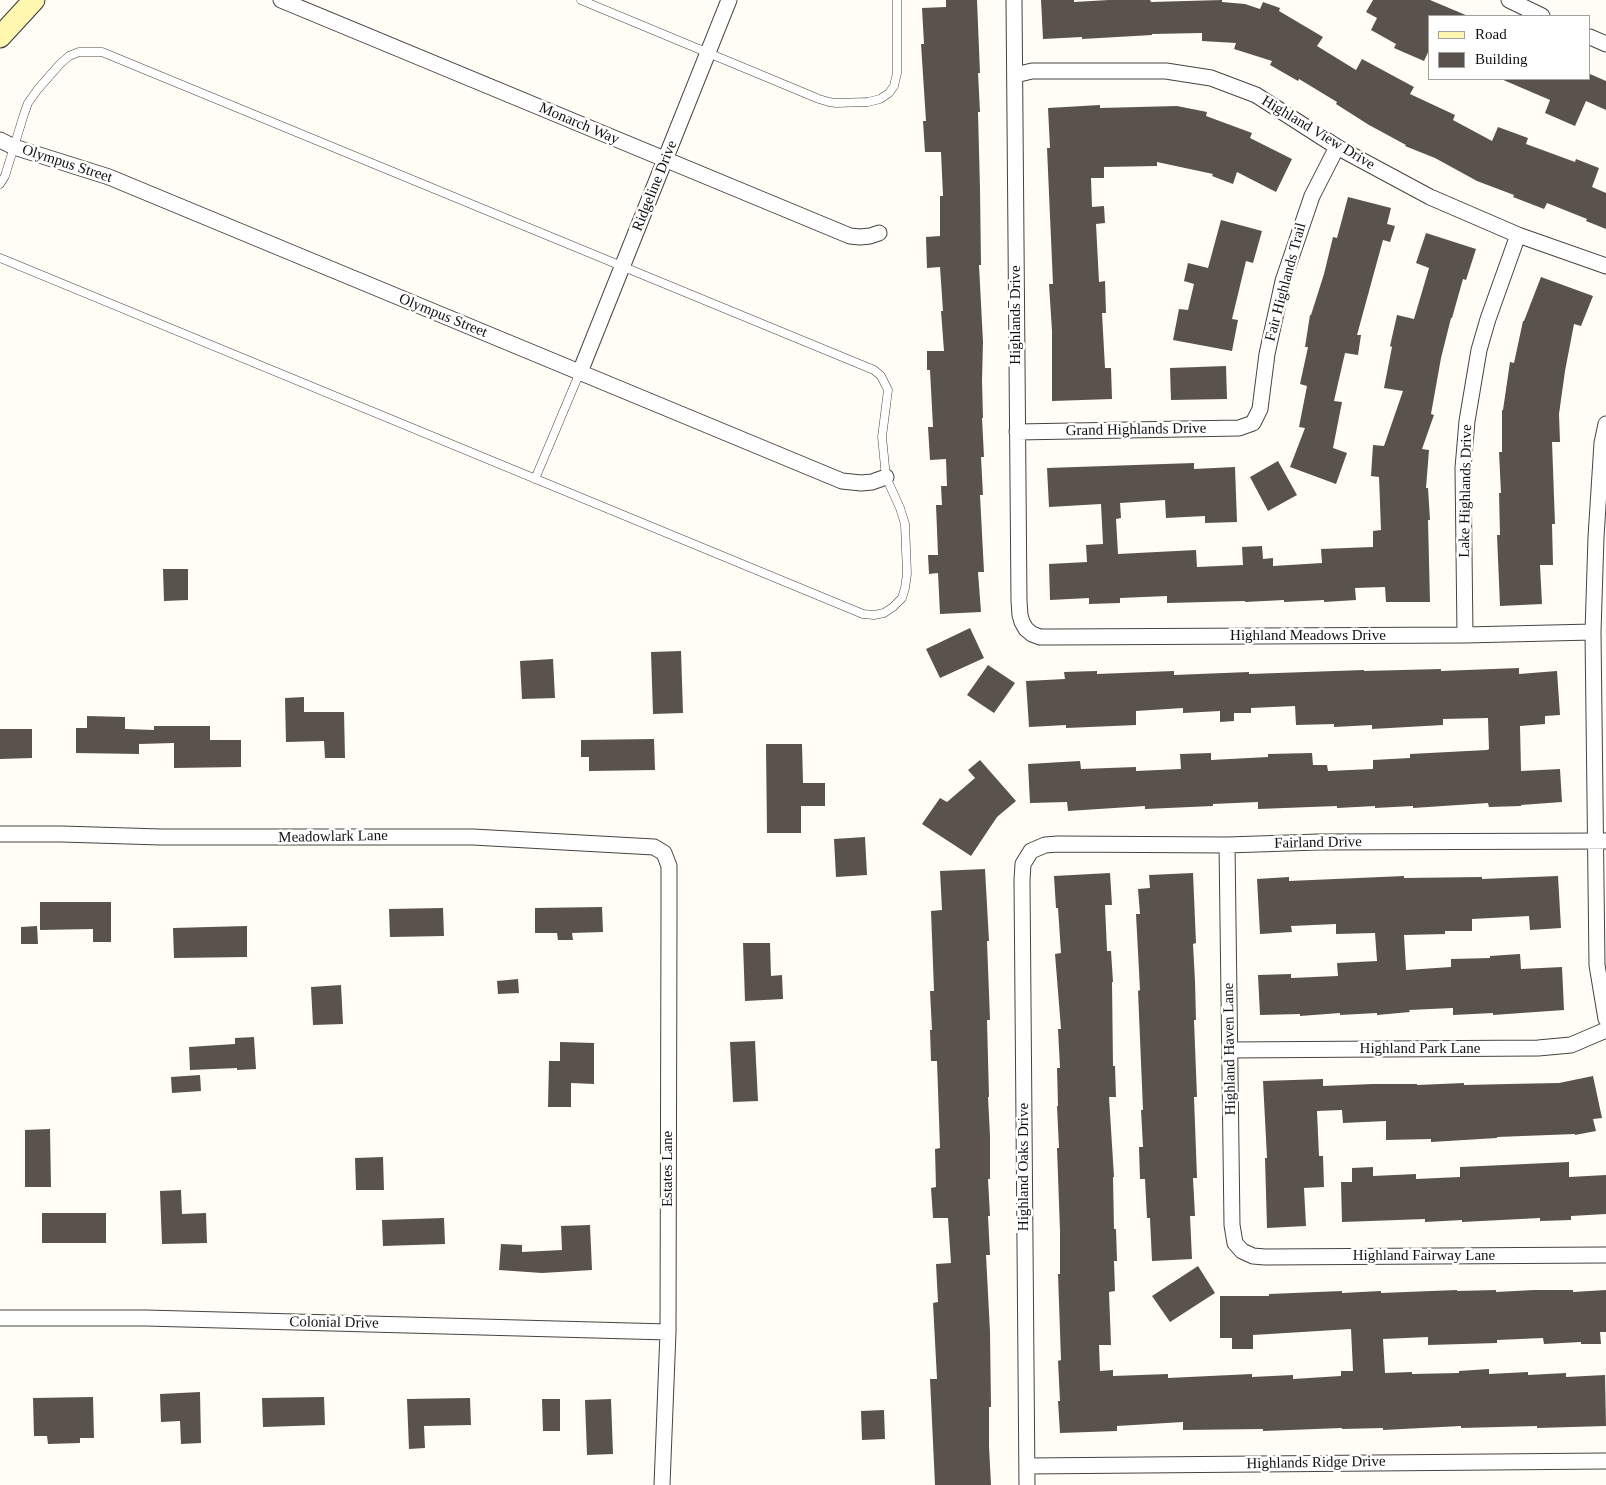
<!DOCTYPE html>
<style>
body{margin:0}
#map{position:relative;width:1606px;height:1485px;overflow:hidden;background:#fffdf5;font-family:Georgia,serif}
canvas{display:block}
.legend{position:absolute;left:1428px;top:15px;width:162px;height:65px;box-sizing:border-box;background:#fff;border:1px solid #a0a0a0;margin:0;padding:6px 9px;list-style:none;font-size:15px;color:#111}
.legend li{display:flex;align-items:center;gap:10px;height:25px}
.legend b{width:25px;border:1px solid #a0a0a0}
</style>
<div id="map">
<canvas width="1606" height="1485"></canvas>
<ul class="legend">
<li><b style="height:6px;background:#fff6b0"></b>Road</li>
<li><b style="height:14px;background:#5a524d"></b>Building</li>
</ul>
</div>
<script>
const ctx = document.querySelector('canvas').getContext('2d');
ctx.lineJoin = 'round';
function fillPath(path, color) { ctx.fillStyle = color; ctx.fill(path, 'evenodd'); }
const poly = rows => new Path2D(rows.map(r => 'M' + r).join(''));
function strokePath(path, color, width, dash) { ctx.strokeStyle = color; ctx.lineWidth = width; ctx.lineCap = dash ? 'butt' : 'round'; ctx.setLineDash(dash || []); ctx.stroke(path); }
function drawText(font, color, halo, rows, align = 'center') {
  ctx.font = font + ' Georgia,serif'; ctx.lineWidth = 5; ctx.setLineDash([]); ctx.textBaseline = 'middle'; ctx.strokeStyle = halo; ctx.fillStyle = color; for (const [text, x, y, turn = 0] of rows) {
    ctx.save(); ctx.translate(x, y); ctx.rotate((+turn || 0) * Math.PI / 180); ctx.textAlign = isNaN(turn) ? turn : align; if (halo) ctx.strokeText(text, 0, 0); ctx.fillText(text, 0, 0); ctx.restore();
  }
}
fillPath(poly([
 [946,0,977,0,980,73,978,73,980,112,978,112,980,189,981,265,979,265,983,342,982,381,983,418,982,418,984,457,981,457,983,495,980,495,984,572,978,572,981,612,940,614,938,573,929,574,928,555,938,555,936,505,942,505,941,486,947,486,946,459,930,460,928,427,933,427,930,370,927,370,927,351,944,351,941,311,943,311,940,267,927,268,926,237,940,236,940,196,943,196,941,152,925,152,923,121,926,121,921,44,924,44,922,8,946,7],
 [1041,0,1074,0,1074,2,1109,0,1150,0,1151,2,1222,0,1222,2,1245,4,1260,9,1263,2,1280,8,1279,11,1323,37,1317,46,1356,70,1362,59,1414,87,1410,94,1455,115,1453,120,1492,141,1498,127,1528,138,1526,144,1575,162,1576,159,1599,168,1592,187,1606,193,1606,229,1586,221,1587,219,1547,203,1544,209,1513,197,1514,195,1477,181,1435,158,1405,146,1406,145,1369,125,1336,104,1337,102,1299,79,1298,81,1270,65,1272,61,1234,49,1236,43,1202,41,1202,33,1152,34,1152,35,1082,39,1082,37,1043,39],
 [1373,0,1430,0,1468,16,1430,16,1430,48,1424,61,1394,48,1396,44,1371,30,1377,18,1366,12],
 [1590,74,1606,81,1606,110,1586,101,1575,126,1545,113,1550,100,1501,79,1590,79],
 [1100,105,1100,108,1177,106,1207,112,1206,116,1252,133,1250,138,1292,159,1276,192,1237,172,1233,184,1212,176,1213,174,1157,162,1157,166,1104,167,1104,178,1091,178,1092,207,1104,206,1105,223,1096,224,1099,282,1105,281,1106,313,1102,313,1105,368,1111,368,1112,399,1052,401,1052,331,1049,284,1053,284,1047,148,1050,148,1048,108],
 [1348,197,1391,208,1387,224,1395,226,1390,242,1383,240,1357,335,1361,335,1358,355,1345,353,1334,401,1342,402,1333,448,1347,453,1336,484,1290,467,1305,428,1299,427,1307,386,1300,384,1308,347,1305,347,1310,315,1311,315,1324,274,1333,237,1337,238],
 [1221,220,1262,231,1253,263,1246,261,1232,319,1238,320,1232,351,1173,340,1179,309,1188,310,1194,284,1184,281,1188,263,1208,268],
 [1426,233,1476,249,1466,280,1463,279,1452,318,1451,318,1441,358,1431,414,1434,415,1422,449,1429,450,1426,488,1428,488,1430,520,1428,520,1430,602,1386,602,1385,587,1355,588,1356,600,1324,602,1324,600,1284,602,1284,600,1245,602,1245,601,1167,603,1167,596,1120,598,1120,603,1089,604,1089,598,1050,600,1049,564,1087,562,1086,545,1103,544,1101,504,1049,507,1047,468,1194,463,1194,469,1235,467,1237,522,1205,523,1205,516,1166,518,1165,500,1120,503,1121,518,1116,519,1118,554,1196,550,1197,567,1243,565,1242,547,1262,546,1263,559,1273,558,1273,566,1322,563,1321,549,1373,547,1373,531,1381,530,1379,477,1371,476,1373,445,1384,446,1403,391,1384,388,1392,347,1390,346,1397,315,1414,319,1429,268,1416,263],
 [1541,277,1593,296,1581,326,1574,324,1565,371,1559,414,1560,442,1552,442,1555,524,1552,524,1553,565,1540,565,1542,604,1500,606,1497,535,1500,535,1499,493,1501,493,1499,452,1502,452,1502,410,1503,410,1510,362,1514,363,1523,321,1524,321],
 [1226,366,1227,399,1171,400,1170,368],
 [1278,461,1297,495,1268,511,1250,477],
 [163,569,188,569,188,600,164,601],
 [970,628,984,658,940,678,926,649],
 [681,651,683,713,653,714,651,652],
 [553,659,555,698,522,699,520,661],
 [988,665,1015,683,994,713,967,695],
 [1519,668,1519,674,1557,671,1560,715,1545,716,1545,724,1520,726,1521,771,1560,769,1562,802,1521,805,1521,806,1489,807,1488,803,1413,808,1413,806,1375,808,1375,806,1337,808,1337,806,1258,809,1258,802,1213,804,1213,806,1145,809,1145,806,1068,811,1067,802,1030,803,1028,764,1080,761,1081,769,1136,767,1136,771,1181,769,1180,754,1211,753,1211,760,1268,757,1268,754,1312,753,1313,765,1327,765,1328,771,1373,769,1373,760,1410,758,1410,754,1487,750,1489,749,1488,718,1443,719,1443,725,1372,729,1372,725,1334,727,1334,724,1296,725,1295,706,1251,708,1251,713,1234,713,1234,721,1220,722,1220,711,1183,713,1183,708,1136,711,1136,725,1066,728,1066,725,1029,727,1026,681,1065,679,1064,672,1097,671,1097,674,1174,671,1174,675,1249,672,1249,674,1364,670,1364,671,1441,669,1441,671],
 [304,697,304,712,344,712,345,758,325,758,324,741,286,742,285,698],
 [87,716,125,717,125,729,154,730,154,726,210,726,210,740,241,740,241,767,174,768,174,743,139,744,139,754,76,753,76,728,87,728],
 [0,729,32,729,32,758,0,759],
 [654,739,655,770,589,771,589,757,581,757,581,740],
 [766,744,802,744,803,783,825,783,825,806,801,806,801,833,767,833],
 [980,760,1016,801,997,817,971,856,922,824,940,798,947,802,975,778,968,770],
 [865,837,867,875,836,877,834,839],
 [985,869,989,941,987,941,990,1020,987,1020,989,1097,988,1097,990,1136,990,1179,988,1179,990,1216,988,1216,990,1255,986,1255,990,1332,991,1407,989,1407,989,1446,991,1485,935,1485,930,1379,937,1379,933,1303,938,1302,936,1264,951,1263,948,1218,933,1218,931,1188,936,1187,935,1149,940,1148,937,1061,931,1061,930,1030,932,1030,930,991,934,991,931,911,942,910,940,871],
 [1110,873,1112,905,1105,905,1107,951,1111,951,1113,982,1112,982,1113,1066,1115,1066,1116,1097,1109,1097,1114,1177,1113,1177,1114,1229,1116,1229,1117,1261,1114,1261,1115,1291,1109,1292,1111,1345,1099,1345,1100,1371,1113,1370,1113,1376,1168,1374,1168,1378,1252,1374,1252,1377,1293,1375,1293,1379,1341,1376,1341,1371,1353,1371,1351,1329,1253,1335,1253,1349,1232,1349,1232,1338,1220,1338,1220,1296,1269,1296,1269,1294,1342,1291,1342,1293,1381,1291,1381,1293,1457,1290,1457,1291,1496,1290,1496,1292,1534,1290,1573,1290,1573,1292,1606,1290,1606,1332,1600,1332,1601,1344,1581,1344,1581,1342,1544,1344,1543,1338,1497,1340,1497,1343,1428,1345,1428,1337,1383,1339,1385,1373,1412,1372,1412,1374,1459,1373,1459,1371,1489,1369,1489,1374,1528,1372,1528,1375,1566,1373,1566,1377,1605,1375,1606,1426,1537,1428,1537,1426,1461,1428,1461,1426,1383,1430,1383,1428,1342,1429,1342,1428,1263,1431,1263,1429,1183,1430,1183,1422,1117,1426,1117,1431,1060,1433,1058,1401,1060,1401,1058,1361,1061,1360,1058,1274,1060,1274,1060,1231,1057,1148,1059,1148,1057,1106,1058,1106,1057,1068,1060,1068,1058,1029,1061,1029,1055,954,1061,953,1058,908,1056,908,1054,876],
 [1193,873,1196,943,1193,944,1195,981,1196,1020,1194,1020,1197,1097,1194,1097,1197,1178,1193,1178,1195,1216,1190,1216,1192,1259,1152,1261,1150,1218,1147,1218,1145,1179,1140,1179,1139,1147,1143,1147,1141,1110,1143,1110,1138,991,1140,990,1136,914,1140,914,1138,889,1150,888,1149,875],
 [1404,876,1404,878,1482,877,1482,879,1558,876,1561,928,1530,930,1529,916,1472,919,1472,931,1445,931,1445,934,1404,935,1406,970,1451,967,1451,959,1490,958,1490,956,1520,954,1521,969,1562,967,1564,1010,1493,1015,1493,1013,1453,1015,1453,1008,1409,1010,1410,1012,1377,1015,1377,1013,1340,1015,1340,1013,1300,1016,1300,1014,1260,1015,1258,975,1291,974,1291,978,1338,976,1337,963,1377,961,1375,933,1336,934,1336,924,1291,926,1292,932,1260,934,1257,879,1289,877,1289,881],
 [40,902,111,902,111,942,93,942,93,929,40,930],
 [602,907,603,932,572,933,573,940,558,940,557,933,535,933,535,908],
 [443,908,444,936,390,937,389,909],
 [37,926,38,944,21,944,21,927],
 [247,926,247,957,174,958,173,928],
 [743,943,770,943,771,976,782,975,783,999,745,1001],
 [518,979,519,993,498,994,497,981],
 [341,985,343,1024,313,1025,311,987],
 [254,1037,256,1069,237,1070,237,1068,190,1070,189,1047,235,1044,235,1038],
 [755,1041,758,1101,733,1102,730,1042],
 [560,1042,594,1043,594,1084,571,1083,571,1107,548,1107,549,1061,560,1061],
 [200,1075,201,1091,172,1093,171,1077],
 [1593,1076,1602,1118,1593,1119,1596,1131,1575,1135,1575,1134,1497,1137,1497,1138,1431,1142,1431,1139,1386,1140,1386,1121,1343,1123,1342,1110,1317,1111,1319,1156,1323,1156,1324,1187,1304,1188,1306,1226,1267,1228,1265,1158,1267,1158,1263,1081,1323,1079,1323,1086,1373,1084,1417,1084,1417,1085,1464,1083,1464,1085,1507,1084,1559,1083],
 [50,1129,51,1187,25,1187,25,1130],
 [383,1157,384,1190,356,1190,355,1158],
 [1569,1162,1569,1177,1606,1175,1606,1214,1571,1216,1571,1220,1540,1221,1540,1218,1462,1222,1462,1220,1425,1222,1425,1219,1342,1222,1341,1182,1352,1182,1352,1168,1373,1167,1373,1176,1416,1174,1416,1179,1460,1177,1460,1167],
 [181,1190,182,1214,206,1213,207,1243,162,1244,160,1191],
 [42,1213,106,1213,106,1243,42,1243],
 [444,1218,445,1244,383,1246,382,1220],
 [590,1225,592,1270,542,1273,499,1270,501,1244,522,1245,522,1252,562,1250,561,1226],
 [1198,1266,1215,1293,1170,1322,1152,1296],
 [200,1392,201,1443,181,1444,180,1421,161,1422,160,1394],
 [93,1397,94,1438,80,1438,80,1443,48,1444,47,1436,34,1436,33,1398],
 [324,1397,325,1425,263,1427,262,1398],
 [470,1398,471,1425,424,1426,425,1448,409,1449,407,1399],
 [542,1399,560,1399,560,1431,543,1431],
 [611,1399,613,1454,587,1455,585,1400],
 [884,1410,885,1439,862,1440,861,1411]
]), '#5a524d');
const service = poly([
 [581,0,819,99,829,102,836,103,868,102,880,99,889,93,894,86,897,73,897,0],
 [0,184,5,176,24,114,28,103,38,89,60,64,69,56,79,52,102,52,874,370,881,376,888,390,882,437,886,477,900,508,905,524,907,574,905,588,902,598,893,607,884,613,874,615,863,614,0,258],
 [535,479,580,372]
]);
const minor = poly([
 [281,0,850,236,860,237,870,236,879,233],
 [1014,0,1019,601,1020,615,1022,622,1026,629,1032,634,1040,637,1055,637,1465,635,1593,632],
 [1509,0,1542,16],
 [1590,37,1606,44],
 [1015,75,1032,71,1166,71,1211,78,1256,95,1337,147,1430,197,1518,235,1606,266],
 [0,140,14,147,109,177,842,481,861,483,872,482,886,477],
 [580,372,729,0],
 [1606,424,1602,443,1596,537,1593,632,1597,965,1606,1019],
 [1017,432,1239,428,1253,423,1260,409,1267,354,1283,281,1312,196,1337,147],
 [1465,635,1463,468,1467,421,1479,350,1488,319,1518,235],
 [0,834,61,834,161,837,473,837,654,847,664,853,669,866,669,915,668,1332,662,1485],
 [1227,845,1232,1225,1235,1243,1242,1251,1253,1256,1265,1257,1606,1255],
 [1230,1050,1538,1048,1571,1045,1606,1030],
 [0,1318,146,1318,668,1332],
 [1027,1466,1606,1461],
 [1027,1485,1022,880,1023,864,1031,851,1045,845,1058,844,1227,845,1319,842,1606,841]
]);
const secondary = poly([
 [0,37,34,0]
]);
strokePath(service, '#444', 9);
strokePath(minor, '#444', 17);
strokePath(secondary, '#333', 23);
strokePath(service, '#fff', 8);
strokePath(minor, '#fff', 15);
strokePath(secondary, '#fff6b0', 21);
drawText('15px', '#111', '#fff', [
 ["Monarch Way",579,124,23],
 ["Highland View Drive",1318,133,31],
 ["Olympus Street",67,164,18],
 ["Ridgeline Drive",655,186,-68],
 ["Fair Highlands Trail",1286,282,-75],
 ["Highlands Drive",1016,315,-90],
 ["Olympus Street",443,316,22],
 ["Grand Highlands Drive",1136,430,-1],
 ["Lake Highlands Drive",1466,491,-89],
 ["Highland Meadows Drive",1308,636],
 ["Meadowlark Lane",333,837,-1],
 ["Fairland Drive",1318,843,-1],
 ["Highland Haven Lane",1230,1049,-91],
 ["Highland Park Lane",1420,1049],
 ["Highland Oaks Drive",1024,1167,-90],
 ["Estates Lane",668,1169,-90],
 ["Highland Fairway Lane",1424,1256],
 ["Colonial Drive",334,1323,1],
 ["Highlands Ridge Drive",1316,1463,-1]
]);
</script>
